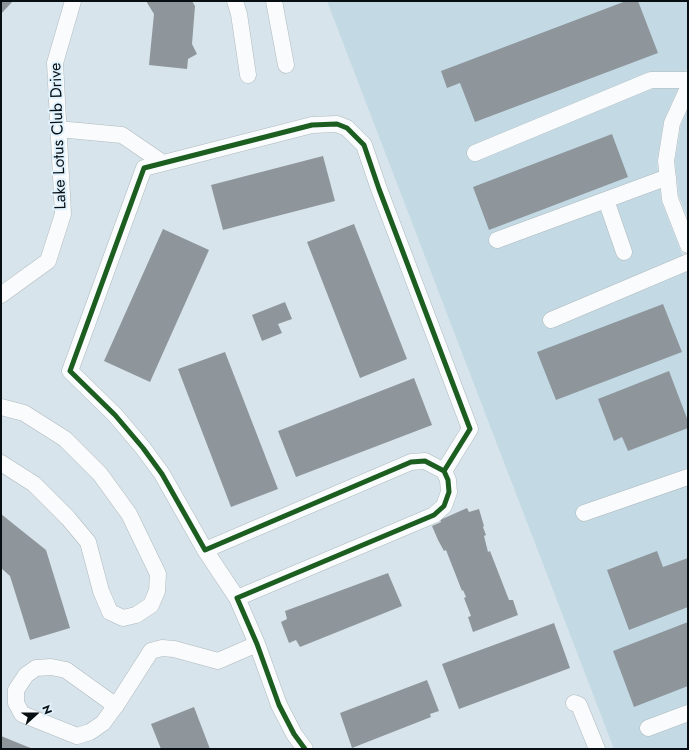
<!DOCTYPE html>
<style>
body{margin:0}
#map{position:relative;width:689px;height:750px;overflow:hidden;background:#d7e4eb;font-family:Jost,sans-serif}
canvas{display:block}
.frame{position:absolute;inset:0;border:2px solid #070f13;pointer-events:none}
.north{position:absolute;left:16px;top:694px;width:40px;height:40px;-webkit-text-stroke:3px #e0f2fd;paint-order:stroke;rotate:69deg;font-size:11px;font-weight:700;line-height:16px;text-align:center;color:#070f13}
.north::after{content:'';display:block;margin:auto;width:14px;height:18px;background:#070f13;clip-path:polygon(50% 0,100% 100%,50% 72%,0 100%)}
</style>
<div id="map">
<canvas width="689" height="750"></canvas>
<div class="frame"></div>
<div class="north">N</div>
</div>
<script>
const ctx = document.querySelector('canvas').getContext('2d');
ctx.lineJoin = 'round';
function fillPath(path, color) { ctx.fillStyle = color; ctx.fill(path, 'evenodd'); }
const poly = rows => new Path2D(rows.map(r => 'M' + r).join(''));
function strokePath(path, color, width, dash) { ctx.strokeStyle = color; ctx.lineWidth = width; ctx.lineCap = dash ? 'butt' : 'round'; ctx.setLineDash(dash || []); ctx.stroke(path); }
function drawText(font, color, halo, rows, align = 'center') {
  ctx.font = font + ' Jost,sans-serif'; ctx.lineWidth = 4; ctx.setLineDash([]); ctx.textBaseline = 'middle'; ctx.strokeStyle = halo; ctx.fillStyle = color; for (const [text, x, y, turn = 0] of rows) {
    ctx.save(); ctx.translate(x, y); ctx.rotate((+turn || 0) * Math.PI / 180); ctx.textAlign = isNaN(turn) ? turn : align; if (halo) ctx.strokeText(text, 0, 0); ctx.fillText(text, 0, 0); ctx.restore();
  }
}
fillPath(poly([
 [327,1,688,1,688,66,664,120,657,161,661,200,688,270,688,749,614,749],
 [688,109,688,219,679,196,675,161,681,125]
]), '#c3dae5');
fillPath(poly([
 [1,1,13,1,1,14],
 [146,1,192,1,195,6,192,44,197,54,188,59,187,69,149,65,154,14],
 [626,1,638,1,658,53,475,122,460,83,447,88,441,71],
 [612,134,628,177,489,230,473,187],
 [323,156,335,201,223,230,211,185],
 [354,224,407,359,360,378,307,242],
 [163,229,209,250,150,382,104,361],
 [285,302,292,319,278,324,282,333,262,341,252,315],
 [663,304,682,352,556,400,537,352],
 [225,352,278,489,231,507,178,369],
 [669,371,688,421,688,428,628,451,622,437,614,441,598,399],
 [414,378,432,425,296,477,278,431],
 [467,508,469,512,479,509,484,526,483,527,486,535,484,536,488,552,490,551,509,600,513,600,518,615,473,632,468,617,471,616,464,598,466,597,463,590,462,591,446,550,444,551,438,540,432,526,441,522,440,520],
 [1,514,46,550,70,628,30,640,10,576,1,568],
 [657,551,663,567,688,558,688,607,629,630,607,570],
 [388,573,402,606,300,647,296,640,289,643,281,622,287,619,285,611],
 [688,622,688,686,634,707,613,651],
 [554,623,570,668,459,709,442,664],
 [427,680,439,711,430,714,431,717,352,748,340,713],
 [194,707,210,749,161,749,151,724],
 [1,736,33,749,1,749]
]), '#8e969c');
const minor = poly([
 [235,1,239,14,248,75],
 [274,1,286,65],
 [688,88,672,123,666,161,670,199,688,245],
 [58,129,122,135,163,163],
 [475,153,651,80,688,80],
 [606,200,624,252],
 [497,240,668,177],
 [1,295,48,261,63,214,55,63,73,1],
 [551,320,688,262],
 [1,407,24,413,65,439,100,474,129,514,158,574,157,591,151,605,136,615,123,618,110,612,101,591,88,542,68,518,34,484,1,463],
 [584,513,688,477],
 [205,550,237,598],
 [574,703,579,705,597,749],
 [116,706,66,670,51,667,36,668,26,675,16,690,16,703,22,714,77,736,90,732,103,723,119,701,151,651,162,648,174,649,218,661,257,644],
 [648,728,688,713],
 [305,749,294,734,279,705,257,644,237,598,434,515,444,506,449,492,448,480,444,471,425,461,411,462,205,550,162,474,143,448,115,415,70,371,144,168,312,125,337,124,347,128,364,145,379,189,470,429,444,471]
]);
strokePath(minor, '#afb9be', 17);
strokePath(minor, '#f9fbfc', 16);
strokePath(poly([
 [305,749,294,734,279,705,257,644,237,598,434,515,444,506,449,492,448,480,444,471,425,461,411,462,205,550,162,474,143,448,115,415,70,371,144,168,312,125,337,124,347,128,364,145,379,189,470,429,444,471]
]), '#1b5e20', 5);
drawText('16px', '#070f13', '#e0f2fd', [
 ["Lake Lotus Club Drive",59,136,-92]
]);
</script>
